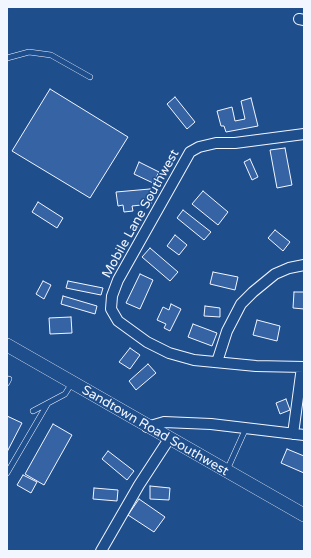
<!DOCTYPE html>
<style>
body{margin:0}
#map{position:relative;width:311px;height:558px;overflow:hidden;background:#1f4e8c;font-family:"Varela Round",sans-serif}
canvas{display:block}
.frame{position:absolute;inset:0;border:8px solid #f2f6ff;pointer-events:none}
</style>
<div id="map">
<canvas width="311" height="558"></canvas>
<div class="frame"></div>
</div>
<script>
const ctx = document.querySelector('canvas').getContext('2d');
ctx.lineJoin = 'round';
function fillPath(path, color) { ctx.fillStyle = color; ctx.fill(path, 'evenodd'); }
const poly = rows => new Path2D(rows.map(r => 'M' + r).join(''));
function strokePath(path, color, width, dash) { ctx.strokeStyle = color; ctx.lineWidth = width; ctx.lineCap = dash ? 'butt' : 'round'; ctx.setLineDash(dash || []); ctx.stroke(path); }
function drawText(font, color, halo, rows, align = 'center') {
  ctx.font = font + ' "Varela Round",sans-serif'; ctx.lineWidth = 3; ctx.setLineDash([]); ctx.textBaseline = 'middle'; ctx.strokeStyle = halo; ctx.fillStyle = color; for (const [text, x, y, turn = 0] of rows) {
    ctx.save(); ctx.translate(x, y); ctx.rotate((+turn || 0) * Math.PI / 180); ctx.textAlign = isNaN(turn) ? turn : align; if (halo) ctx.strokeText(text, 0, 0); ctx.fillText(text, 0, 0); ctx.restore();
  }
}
const building = poly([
 [50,89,128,137,90,198,12,151,50,89],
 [175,97,195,122,187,129,167,104,175,97],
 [251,98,258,126,226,132,224,126,221,126,217,111,232,107,235,121,245,119,241,101,251,98],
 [285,148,292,185,277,188,270,150,285,148],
 [250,159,258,177,252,180,244,162,250,159],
 [139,162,159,172,153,183,134,174,139,162],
 [150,189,151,204,132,206,133,211,124,212,123,205,118,206,116,192,150,189],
 [203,191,228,212,218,225,192,204,203,191],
 [38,202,63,218,57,228,32,212,38,202],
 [183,210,211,232,204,240,177,218,183,210],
 [275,230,290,242,283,251,268,238,275,230],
 [175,235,187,245,179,255,167,246,175,235],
 [150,248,178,272,170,281,142,257,150,248],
 [213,272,238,277,235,290,210,284,213,272],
 [140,274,153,280,140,309,126,303,140,274],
 [43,281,51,285,44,299,36,294,43,281],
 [68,281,103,288,101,295,66,288,68,281],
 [294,292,304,292,304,309,293,308,294,292],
 [63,296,97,306,95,314,61,304,63,296],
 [171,304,181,309,170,331,164,328,166,324,157,320,163,307,169,310,171,304],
 [205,306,220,308,220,317,204,316,205,306],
 [71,317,72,333,50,334,49,318,71,317],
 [257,320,280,326,277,341,253,335,257,320],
 [193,324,217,333,212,346,188,337,193,324],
 [130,348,140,355,130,369,119,362,130,348],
 [148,364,156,373,136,390,129,381,148,364],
 [286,399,290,410,280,414,276,403,286,399],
 [7,416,22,423,7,452,7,416],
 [53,424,72,435,44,485,25,474,53,424],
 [287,449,304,456,304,473,281,463,287,449],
 [108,451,134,471,127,480,102,459,108,451],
 [23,475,37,482,31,493,17,485,23,475],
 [150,486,170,488,169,500,150,499,150,486],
 [94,488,118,490,117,501,93,499,94,488],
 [139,499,165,517,154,532,128,515,139,499]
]);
fillPath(building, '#3563a3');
strokePath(building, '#f2f6ff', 1);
const service = poly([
 [7,58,29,52,51,55,90,77],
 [7,383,9,379],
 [33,411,65,394,72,383],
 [227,470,246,428],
 [7,473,48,403]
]);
const minor = poly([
 [299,19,304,20],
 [304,134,235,143,216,143,199,147,190,152,118,280,112,296,111,309,118,321,147,342,169,353,194,360,256,366,304,367],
 [217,362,227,331,241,304,253,292,275,274,289,268,304,265],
 [147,427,164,422,211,424,304,435],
 [293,434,302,367],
 [101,551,139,485,169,439]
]);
const tertiary = poly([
 [7,345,304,515]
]);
strokePath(service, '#f2f6ff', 6);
strokePath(minor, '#f2f6ff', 12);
strokePath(tertiary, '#f2f6ff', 14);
strokePath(service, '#1f4e8c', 5);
strokePath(minor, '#1f4e8c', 10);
strokePath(tertiary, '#1f4e8c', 13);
drawText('13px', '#f2f6ff', '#1f4e8c', [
 ["Mobile Lane Southwest",141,214,-61],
 ["Sandtown Road Southwest",155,431,30]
]);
</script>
